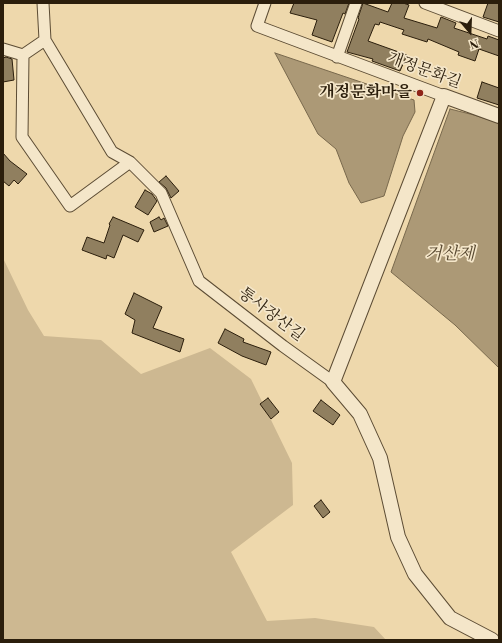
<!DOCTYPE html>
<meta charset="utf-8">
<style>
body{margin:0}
#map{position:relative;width:502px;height:643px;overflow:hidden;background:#eed8ac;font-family:"Libre Bodoni",serif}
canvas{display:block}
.frame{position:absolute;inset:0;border:4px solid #2b1e0c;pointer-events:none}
.north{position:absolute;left:450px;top:12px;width:40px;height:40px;-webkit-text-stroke:3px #f4e6c9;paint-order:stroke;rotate:161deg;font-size:11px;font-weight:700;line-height:16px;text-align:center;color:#2b1e0c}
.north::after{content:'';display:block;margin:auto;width:14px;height:18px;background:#2b1e0c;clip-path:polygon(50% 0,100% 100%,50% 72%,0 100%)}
</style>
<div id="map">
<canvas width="502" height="643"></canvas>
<div class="frame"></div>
<div class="north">N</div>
</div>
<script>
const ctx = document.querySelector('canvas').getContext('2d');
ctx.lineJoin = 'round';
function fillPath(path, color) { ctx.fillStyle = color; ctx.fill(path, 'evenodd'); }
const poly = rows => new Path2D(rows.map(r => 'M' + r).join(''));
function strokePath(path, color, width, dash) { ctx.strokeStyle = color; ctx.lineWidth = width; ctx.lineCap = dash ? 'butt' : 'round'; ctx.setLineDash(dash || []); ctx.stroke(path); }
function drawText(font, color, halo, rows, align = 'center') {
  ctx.font = font + ' "Libre Bodoni","Noto Serif KR",serif'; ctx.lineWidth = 3.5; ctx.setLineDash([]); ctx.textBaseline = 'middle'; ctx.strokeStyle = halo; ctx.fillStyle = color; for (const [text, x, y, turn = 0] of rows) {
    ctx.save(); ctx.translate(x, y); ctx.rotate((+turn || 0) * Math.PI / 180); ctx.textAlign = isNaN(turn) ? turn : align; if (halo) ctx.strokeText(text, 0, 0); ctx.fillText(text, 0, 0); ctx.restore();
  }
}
fillPath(poly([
 [3,258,28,310,44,336,101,340,141,374,210,348,251,379,292,463,293,505,231,552,267,621,315,618,374,627,386,640,3,640]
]), '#cdb891');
const water = poly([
 [275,53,414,100,415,112,403,136,384,196,361,203,349,183,336,149,318,134,275,53],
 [450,109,474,115,499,123,499,368,455,325,391,272,450,109]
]);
fillPath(water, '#ac9976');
strokePath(water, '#78684c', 1);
const building = poly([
 [294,3,349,3,345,14,343,13,332,42,312,35,317,20,290,13,294,3],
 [363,3,388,12,392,3,403,3,409,5,404,18,437,28,441,17,456,23,454,28,487,39,488,36,499,40,499,56,479,49,475,61,458,55,459,52,428,39,427,42,402,34,404,30,380,22,379,25,375,24,368,41,407,55,400,71,372,61,373,59,347,52,359,19,358,18,363,3],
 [488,3,499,3,499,22,483,17,488,3],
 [6,57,12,59,14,80,3,82,3,58,6,57],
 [482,82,499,88,499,105,477,98,482,82],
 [3,153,10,161,27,174,18,184,14,180,9,186,3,181,3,153],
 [166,176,179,191,171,198,166,188,159,182,166,176],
 [145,190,152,194,157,201,148,215,135,207,145,190],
 [113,217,144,230,138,242,123,235,114,258,107,255,106,259,82,250,87,237,104,243,110,225,109,224,113,217],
 [159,217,161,220,164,218,168,226,154,232,150,222,159,217],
 [134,293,162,307,153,328,184,339,180,352,132,333,135,320,125,314,134,293],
 [225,329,244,339,243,342,271,352,266,365,242,356,218,343,225,329],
 [268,398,279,412,271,419,260,404,268,398],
 [321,400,340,415,333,425,313,411,321,400],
 [321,500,330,512,323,518,314,506,321,500]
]);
fillPath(building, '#907f5f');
strokePath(building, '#2b1e0c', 1);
const minor = poly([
 [43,3,45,40,112,152,130,162,161,193,199,281,283,346,333,382],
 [265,3,257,26,444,96],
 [425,3,499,31],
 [3,49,23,55,45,40],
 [23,55,22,137,70,206,130,162],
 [337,57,356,3]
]);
const tertiary = poly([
 [492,640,450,618,415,574,398,537,380,458,360,414,333,382,444,96,499,116]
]);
strokePath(minor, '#5c4c34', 13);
strokePath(tertiary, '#5c4c34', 16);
strokePath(minor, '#f4e6c9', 11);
strokePath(tertiary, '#f4e6c9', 14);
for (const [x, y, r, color] of [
 [420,93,4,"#8f2418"]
]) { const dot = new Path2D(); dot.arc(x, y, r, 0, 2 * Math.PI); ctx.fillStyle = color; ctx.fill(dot); strokePath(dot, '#f4e6c9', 1.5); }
drawText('16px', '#2b1e0c', '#f4e6c9', [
 ["개정문화길",424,71,20],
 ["통사장산길",271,315,37]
]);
drawText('bold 16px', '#2b1e0c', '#f4e6c9', [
 ["개정문화마을",412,93]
], 'right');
drawText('italic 17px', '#584931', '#f4e6c9', [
 ["거산제",450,255]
]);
</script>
